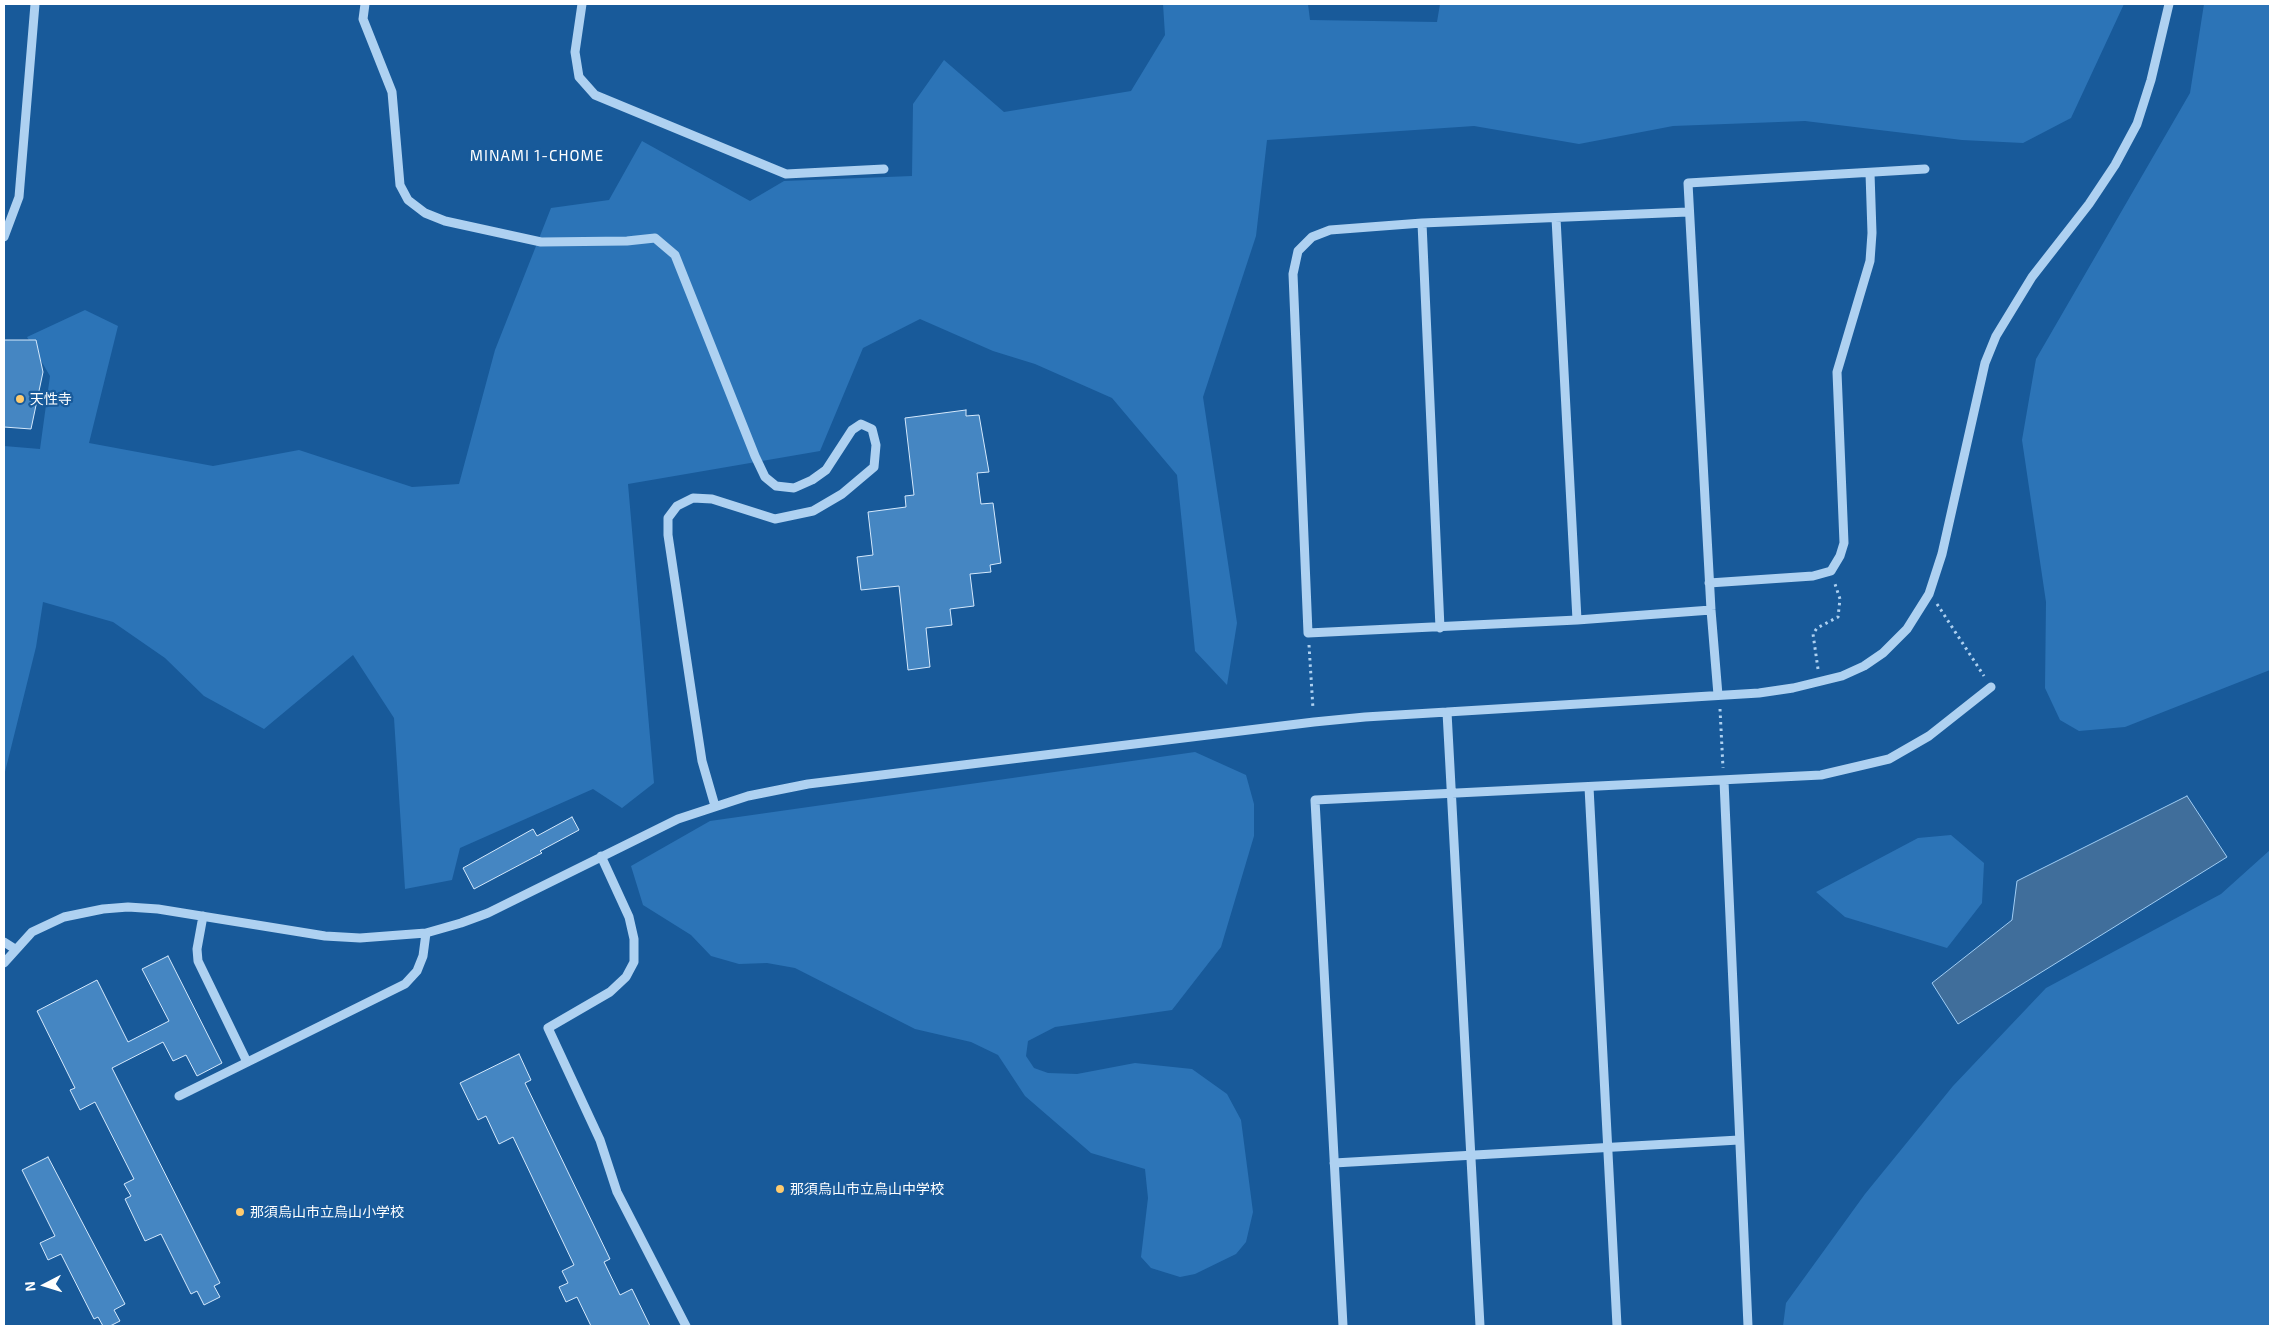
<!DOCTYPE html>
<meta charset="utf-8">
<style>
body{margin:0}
#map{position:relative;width:2274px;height:1330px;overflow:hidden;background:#185a9a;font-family:"Exo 2",sans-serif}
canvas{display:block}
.frame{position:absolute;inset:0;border:5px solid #fff;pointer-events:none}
.north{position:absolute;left:20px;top:1260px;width:50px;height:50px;-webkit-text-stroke:4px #185a9a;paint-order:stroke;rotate:265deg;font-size:14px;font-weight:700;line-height:20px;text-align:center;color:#fff}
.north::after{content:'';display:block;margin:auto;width:18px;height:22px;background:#fff;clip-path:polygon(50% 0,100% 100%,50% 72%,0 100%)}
</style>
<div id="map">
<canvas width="2274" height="1330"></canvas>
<div class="frame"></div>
<div class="north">N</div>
</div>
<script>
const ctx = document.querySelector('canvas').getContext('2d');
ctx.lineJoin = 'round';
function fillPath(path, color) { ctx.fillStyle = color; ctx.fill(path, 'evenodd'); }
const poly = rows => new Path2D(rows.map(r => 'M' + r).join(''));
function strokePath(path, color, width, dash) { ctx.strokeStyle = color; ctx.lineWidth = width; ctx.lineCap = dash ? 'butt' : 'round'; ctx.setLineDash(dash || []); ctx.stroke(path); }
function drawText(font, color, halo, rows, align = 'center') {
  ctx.font = font + ' "Exo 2","Noto Sans JP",sans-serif'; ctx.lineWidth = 4.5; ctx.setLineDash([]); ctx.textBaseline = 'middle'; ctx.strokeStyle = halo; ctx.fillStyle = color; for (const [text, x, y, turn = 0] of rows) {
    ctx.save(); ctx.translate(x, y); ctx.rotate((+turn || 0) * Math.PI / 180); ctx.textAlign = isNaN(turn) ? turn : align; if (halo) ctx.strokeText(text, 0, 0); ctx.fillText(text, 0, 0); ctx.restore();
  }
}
fillPath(poly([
 [1163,4,1308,4,1310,20,1437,22,1440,4,2124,4,2071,118,2023,143,1962,140,1805,121,1673,126,1579,144,1474,126,1267,140,1256,236,1203,397,1237,623,1227,685,1195,651,1177,475,1112,398,1035,364,993,351,920,319,863,348,820,451,628,484,654,783,622,808,593,789,460,848,452,880,405,889,394,718,353,655,264,729,204,696,165,658,113,622,43,602,36,647,4,776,4,446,40,449,50,376,27,337,85,310,118,326,89,443,213,466,299,450,412,487,459,484,495,350,551,208,609,200,642,141,750,201,784,181,912,176,913,104,944,60,1004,112,1131,91,1165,35],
 [2204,4,2270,4,2270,670,2125,727,2079,731,2060,720,2045,688,2046,602,2022,440,2036,359,2190,93],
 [1195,752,1246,775,1254,804,1254,836,1221,947,1172,1010,1055,1027,1028,1041,1026,1056,1034,1068,1048,1073,1077,1074,1135,1063,1192,1069,1227,1094,1241,1120,1253,1212,1246,1242,1236,1254,1195,1274,1180,1277,1151,1268,1141,1257,1148,1198,1145,1169,1091,1153,1025,1096,998,1055,971,1042,915,1029,795,968,767,963,739,964,711,956,691,935,643,905,631,866,710,821],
 [1951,835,1984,863,1982,903,1947,948,1845,917,1816,892,1918,838],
 [2270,850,2270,1326,1783,1326,1786,1303,1865,1194,1953,1086,2046,988,2221,894]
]), '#2c74b7');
const water = poly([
 [2187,796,2227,857,1958,1024,1932,983,2012,920,2017,881,2187,796]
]);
fillPath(water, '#406e9b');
strokePath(water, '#a0cdf4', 1);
const building = poly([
 [4,340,36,340,43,372,31,429,4,427,4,340],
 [966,410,966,416,979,415,989,472,977,473,981,504,993,503,1001,563,990,565,991,572,970,574,974,606,950,609,952,625,926,628,930,667,908,670,899,586,861,590,857,557,873,555,868,512,906,507,905,496,914,495,905,418,966,410],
 [572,817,579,830,540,851,542,853,474,889,463,868,533,829,537,836,572,817],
 [168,956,222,1063,197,1076,186,1055,173,1061,163,1042,112,1068,220,1283,214,1286,220,1297,204,1305,197,1291,191,1294,161,1234,145,1241,125,1199,131,1196,124,1184,134,1179,95,1102,80,1110,70,1090,75,1088,37,1011,97,980,128,1042,169,1021,142,969,168,956],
 [519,1054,531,1080,525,1083,610,1259,604,1262,620,1295,632,1289,650,1326,591,1326,577,1297,566,1302,559,1287,568,1283,562,1271,574,1265,513,1137,499,1144,486,1116,478,1120,460,1083,519,1054],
 [48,1157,125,1304,114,1310,120,1321,110,1326,103,1326,98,1317,94,1319,61,1254,48,1260,40,1243,55,1236,22,1170,48,1157]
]);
fillPath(building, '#4586c2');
strokePath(building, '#d5e9fc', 1);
strokePath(poly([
 [1937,604,1984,676],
 [1309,645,1313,709],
 [1818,669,1813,634,1817,628,1838,617,1840,599,1835,584],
 [1720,709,1723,768]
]), '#aed1f1', 3, [2.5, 4]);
strokePath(poly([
 [365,4,363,19,392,92,400,185,408,200,425,213,445,221,541,242,627,241,655,238,675,255,755,456,765,477,776,486,794,488,812,480,826,470,852,430,861,424,872,429,876,445,874,467,842,494,813,511,775,519,712,499,693,498,677,506,668,518,668,535,693,702,702,761,715,806],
 [582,4,575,52,579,77,595,95,786,174,884,169],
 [1688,212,1422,223,1330,230,1312,237,1298,251,1293,274,1308,633,1577,620,1711,610],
 [1556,218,1577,620],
 [1422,223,1440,628],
 [4,237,19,197,35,4],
 [1709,583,1813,576,1831,571,1840,556,1844,543,1837,372,1870,261,1872,233,1870,173],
 [1718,695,1711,610,1688,183,1925,169],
 [1447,712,1480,1326],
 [1724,781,1748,1326],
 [1589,787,1617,1326],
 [601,856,629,917,634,939,634,962,626,977,610,992,548,1028,600,1140,617,1192,686,1326],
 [203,916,197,949,198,961,247,1062],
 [4,942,15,949],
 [4,963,32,932,64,917,103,909,128,907,158,909,325,936,360,938,426,933,461,923,488,913,678,819,748,796,808,784,1314,722,1365,717,1759,693,1793,688,1842,676,1864,666,1883,653,1907,629,1929,594,1942,554,1985,363,1996,336,2032,277,2089,204,2115,165,2137,124,2151,80,2169,4],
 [179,1096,405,984,417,971,423,956,426,933],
 [1334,1163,1739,1140],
 [1343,1326,1315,800,1821,775,1889,759,1929,736,1991,687]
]), '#aed1f1', 9);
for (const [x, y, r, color] of [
 [20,399,5,"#ffcb6e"],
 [780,1189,5,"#ffcb6e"],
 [240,1212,5,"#ffcb6e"]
]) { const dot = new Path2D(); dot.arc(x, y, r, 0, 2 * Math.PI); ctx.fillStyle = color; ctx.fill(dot); strokePath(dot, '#185a9a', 2); }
drawText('14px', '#fff', '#185a9a', [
 ["天性寺",30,399],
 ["那須烏山市立烏山中学校",790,1189],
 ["那須烏山市立烏山小学校",250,1212]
], 'left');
ctx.letterSpacing = '1px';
drawText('15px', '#fff', '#185a9a', [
 ["MINAMI 1-CHOME",537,156]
]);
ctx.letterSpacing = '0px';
</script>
